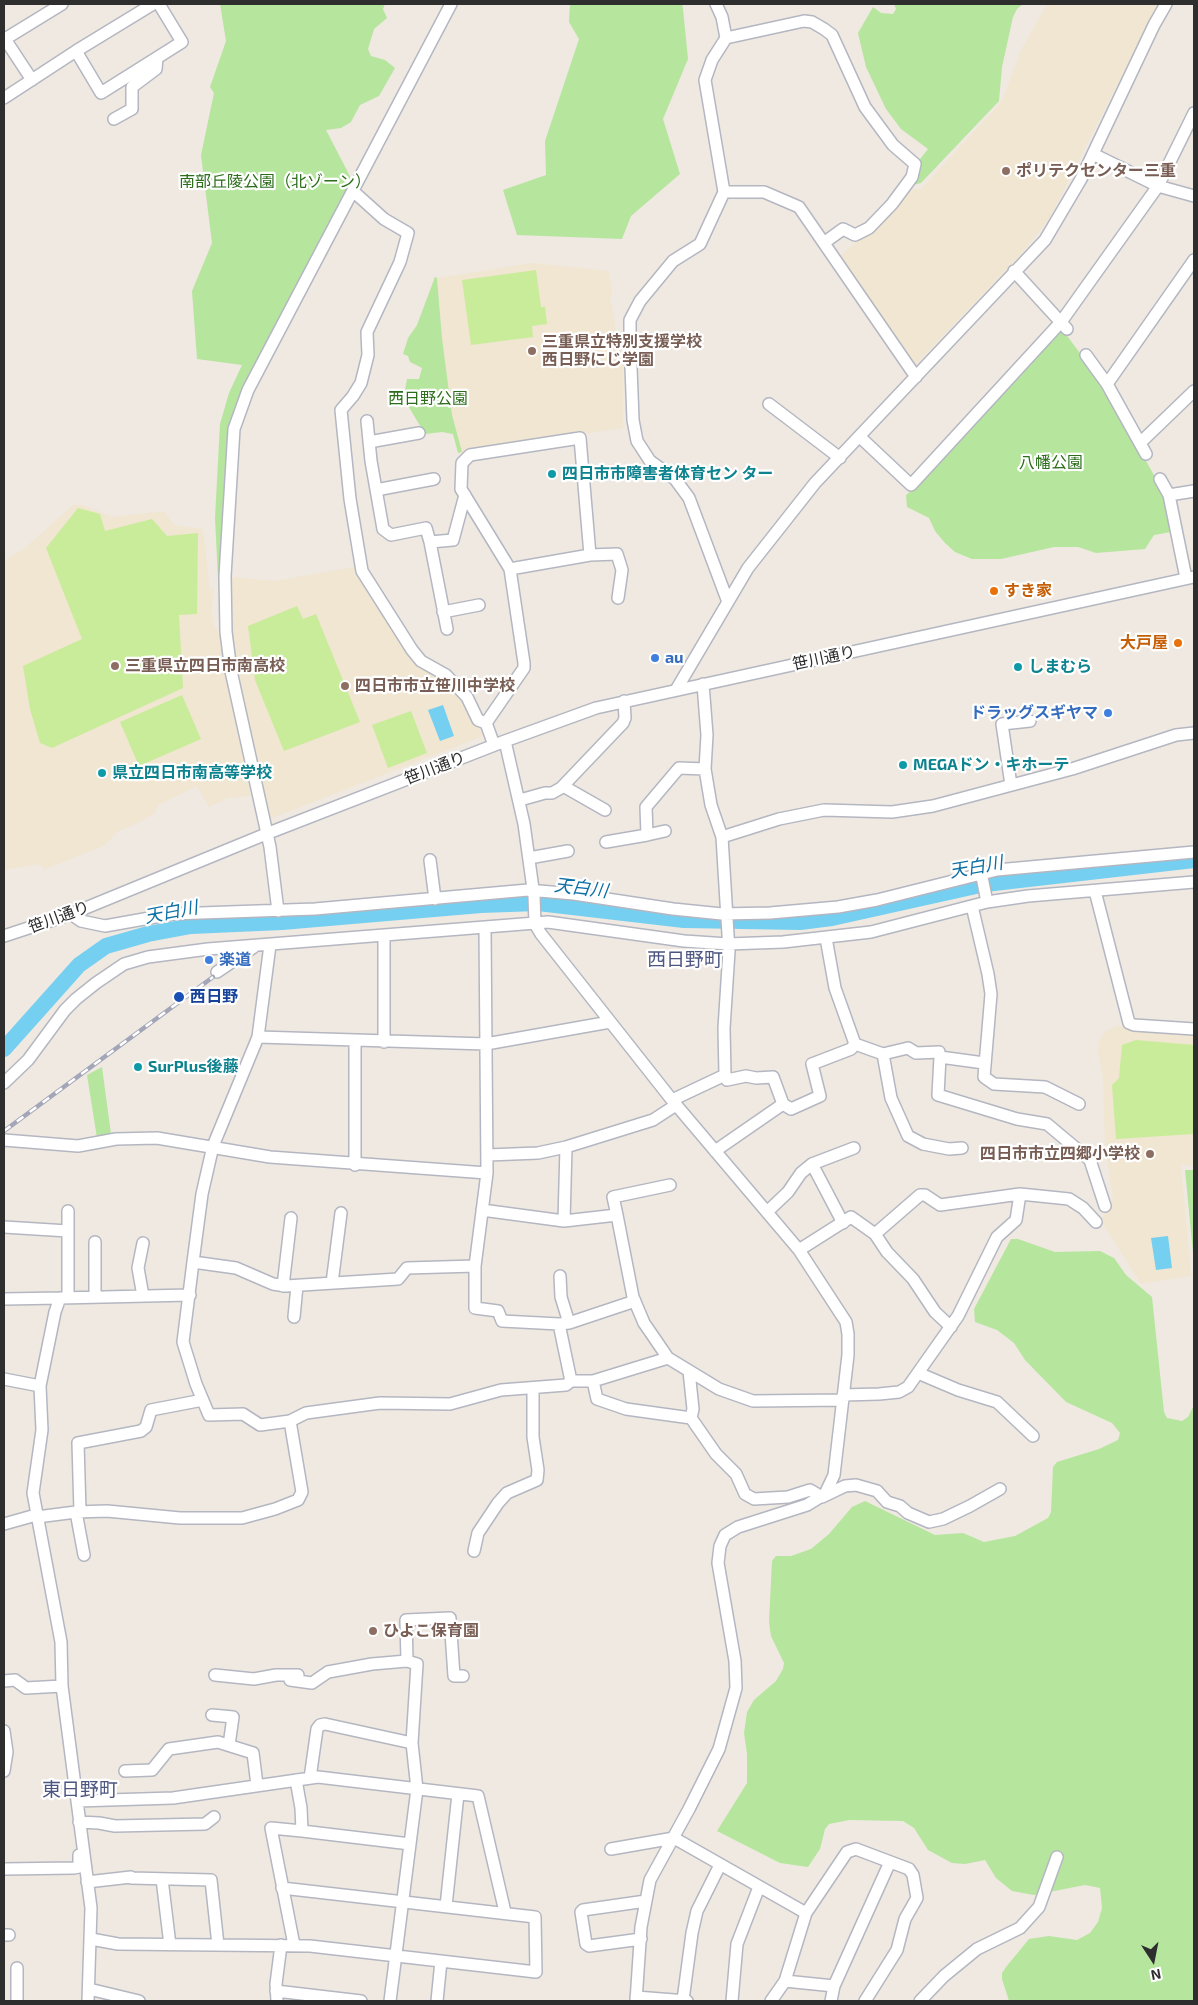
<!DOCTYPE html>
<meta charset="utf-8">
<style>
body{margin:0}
#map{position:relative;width:1198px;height:2005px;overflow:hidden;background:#efe9e1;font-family:"Exo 2",sans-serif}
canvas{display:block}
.frame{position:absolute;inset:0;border:5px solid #2e2e2e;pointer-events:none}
.north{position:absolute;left:1128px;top:1935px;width:50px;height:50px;-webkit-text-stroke:4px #fff;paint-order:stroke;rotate:169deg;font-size:14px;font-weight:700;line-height:20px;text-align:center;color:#2e2e2e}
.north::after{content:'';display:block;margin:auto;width:18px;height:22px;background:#2e2e2e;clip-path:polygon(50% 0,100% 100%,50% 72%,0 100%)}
</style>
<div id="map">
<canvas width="1198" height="2005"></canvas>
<div class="frame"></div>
<div class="north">N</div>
</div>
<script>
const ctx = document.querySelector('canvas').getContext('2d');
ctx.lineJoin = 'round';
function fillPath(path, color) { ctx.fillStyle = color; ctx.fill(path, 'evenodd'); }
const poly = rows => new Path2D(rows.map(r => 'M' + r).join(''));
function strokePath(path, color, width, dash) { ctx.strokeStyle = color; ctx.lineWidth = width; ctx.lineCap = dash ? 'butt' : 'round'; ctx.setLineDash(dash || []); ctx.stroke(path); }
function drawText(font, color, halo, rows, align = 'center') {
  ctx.font = font + ' "Exo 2","Noto Sans JP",sans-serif'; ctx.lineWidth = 4.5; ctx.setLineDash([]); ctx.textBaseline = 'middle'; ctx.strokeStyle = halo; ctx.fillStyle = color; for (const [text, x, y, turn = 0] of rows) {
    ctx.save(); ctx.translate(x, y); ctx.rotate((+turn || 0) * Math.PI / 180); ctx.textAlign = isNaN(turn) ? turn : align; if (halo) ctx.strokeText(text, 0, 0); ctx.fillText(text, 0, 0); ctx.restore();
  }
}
fillPath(poly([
 [1047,4,1158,4,1049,219,1021,254,915,365,839,257,872,229,909,190,921,189,1002,101,1021,50],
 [532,263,609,271,612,290,610,300,623,363,623,428,462,452,452,415,442,338,437,278],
 [73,505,83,505,112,517,164,511,174,525,203,529,210,591,214,585,211,609,214,626,225,643,229,690,251,796,228,798,209,807,197,786,158,805,155,813,140,822,117,832,104,846,45,869,38,864,4,870,4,561,24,549],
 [359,566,389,619,465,698,483,736,267,820,231,652,230,577,275,581],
 [1117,1026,1194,1032,1194,1166,1181,1164,1191,1276,1141,1284,1101,1221,1113,1198,1105,1147,1103,1079,1098,1049,1101,1037,1106,1031]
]), '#f0e6d1');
fillPath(poly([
 [220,4,385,4,383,9,387,18,374,29,368,49,371,56,385,60,395,68,379,96,360,105,351,122,341,128,326,130,353,182,230,426,227,449,226,509,222,513,220,618,215,518,220,424,229,393,242,365,197,359,192,291,212,243,201,155,214,93,210,87,226,41],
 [570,4,682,4,683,9,688,59,663,119,680,174,631,216,622,239,517,235,503,190,546,175,545,141,579,39,569,22],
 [894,4,1023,4,1017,9,1013,17,1002,67,999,101,921,183,909,186,917,163,928,149,901,129,886,109,866,67,858,33,873,7,881,13,893,14,896,9],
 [435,277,437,278,442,338,452,415,462,452,458,453,453,434,442,432,425,434,401,394,405,390,407,379,419,379,422,368,410,362,408,356,403,354,408,338,417,325],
 [1062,329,1103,384,1165,495,1171,532,1154,535,1145,549,1096,553,1078,547,1054,547,1001,559,972,559,955,552,945,543,935,531,929,518,907,507,906,495,919,485],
 [102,1067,111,1134,97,1138,87,1075],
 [1185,1170,1194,1170,1194,1263],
 [1011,1239,1018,1239,1055,1252,1100,1251,1114,1258,1126,1275,1152,1297,1164,1412,1167,1418,1182,1421,1188,1417,1194,1405,1194,2001,1009,2001,1002,1979,1002,1973,1006,1967,1029,1939,1049,1936,1077,1940,1090,1933,1098,1922,1102,1908,1100,1888,1085,1885,1034,1895,1012,1891,996,1878,985,1860,965,1864,952,1863,928,1850,914,1828,903,1821,849,1820,829,1824,825,1829,820,1849,808,1867,780,1863,717,1831,747,1783,747,1754,744,1733,747,1712,754,1700,776,1681,783,1669,784,1663,771,1636,769,1622,772,1561,776,1556,791,1556,811,1549,829,1534,852,1507,865,1501,935,1535,963,1533,984,1542,1015,1536,1048,1518,1051,1512,1053,1467,1057,1462,1099,1449,1118,1440,1120,1433,1112,1423,1066,1402,1025,1360,1014,1343,997,1330,975,1322,974,1309]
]), '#b6e59e');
fillPath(poly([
 [536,270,541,307,545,307,547,324,532,326,533,337,471,345,462,280],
 [78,508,100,514,105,531,152,519,167,536,198,533,197,614,179,615,183,688,52,748,40,743,30,709,23,666,82,639,46,548],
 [297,606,303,619,316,614,360,722,284,751,255,680,248,626],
 [182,695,201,739,139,766,120,722],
 [411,711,427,753,388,768,372,725],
 [1136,1040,1194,1045,1194,1134,1116,1139,1112,1085,1119,1078,1122,1045]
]), '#c9ec9a');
fillPath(poly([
 [443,705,454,736,440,741,428,710],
 [1168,1236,1172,1268,1156,1270,1151,1238]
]), '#75cff0');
strokePath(poly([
 [4,1049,79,965,106,946,148,934,191,926,282,922,481,905,538,903,684,920,800,922,832,918,985,884,1194,860]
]), '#75cff0', 16);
const minor = poly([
 [716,4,722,17,726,38,712,60,705,80,724,192,700,244,673,261,640,301,630,320,630,341,633,420,637,441,650,461,675,479,689,498,728,602],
 [726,38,804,21,812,22,824,29,832,35,865,107,893,145,915,164,912,177,892,204,869,228,855,235,843,229,825,242],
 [76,51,153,4],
 [32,80,5,39,62,4],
 [4,98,76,51,101,93,182,42,159,4],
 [114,119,132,109,132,87,156,69,157,58],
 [1093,154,1158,186,1194,196],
 [354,192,384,219,408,233,400,262,367,332,368,355,361,383,353,396,341,410,350,499,362,571,412,650,421,661,446,675,467,697,478,720,486,723],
 [724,192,764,192,799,207,916,377],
 [1014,271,1067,329],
 [1086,355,1107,384,1146,454],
 [1107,384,1194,260],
 [769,404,840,458],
 [367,421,371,461,383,529,391,535,426,528,430,542],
 [860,437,911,485,1061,322,1158,186,1194,113],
 [369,442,419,433],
 [1140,443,1194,391],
 [1160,479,1169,495,1186,578],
 [376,490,434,479],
 [1169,495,1194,491],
 [590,555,617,554,622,570,618,598],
 [443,612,479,605],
 [447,629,430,542,453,540,465,495],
 [703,684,707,735,705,769,711,805,722,837,729,951,724,1028,725,1075,727,1080,746,1076,756,1078,773,1077,783,1104],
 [676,690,748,568,815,483,1045,240,1081,179,1154,25,1166,4],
 [486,723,524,668,524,663,510,569,461,489,462,463,470,455,580,438,590,555,510,569],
 [486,723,494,745],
 [505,741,524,824,534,896,535,924,541,934,672,1100,799,1250,846,1322,848,1334,848,1355,834,1475,825,1494,807,1505,738,1527,725,1535,720,1546,718,1563,735,1661,736,1688,719,1749,689,1809,650,1880,641,1927,636,2001],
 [1011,785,1002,724,1030,721],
 [563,786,605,810],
 [520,800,545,793,552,793,561,788,623,723,625,718,624,701],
 [647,835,665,831],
 [722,837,779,819,824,810,892,812,933,806,1072,769,1176,735,1194,733],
 [606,842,647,835,646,807,679,768,705,769],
 [529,858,568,851],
 [430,860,435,899],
 [981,872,987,902],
 [1095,891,1129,1023,1134,1025,1194,1029],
 [972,906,988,974,991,994,984,1077,994,1084,1045,1087,1079,1104],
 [278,911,270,847,231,671,226,632,225,576,234,429,248,390,451,4],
 [71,914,81,921,105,926,172,914,315,909,528,890,574,894,673,909,722,914,770,913,838,907,877,900,997,870,1194,852],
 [485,929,487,1173,475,1266,475,1308,498,1311,502,1321,559,1324,571,1381],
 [4,936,71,914,266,834,505,741,596,708,1194,577],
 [384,937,384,1042],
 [270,945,258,1037,213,1146,202,1194,193,1262,183,1342,196,1384,209,1415,243,1414,260,1425,290,1421,306,1413,380,1403,450,1404,501,1390,566,1385,571,1381,593,1381,668,1358],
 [217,972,254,947],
 [258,1037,486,1044,610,1022],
 [355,1041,355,1165],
 [855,1044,883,1054,891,1098,908,1136,923,1144,949,1149,962,1148],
 [883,1054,908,1048,916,1053,939,1052,940,1057,984,1063],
 [940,1057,938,1095,1017,1119,1047,1124,1090,1160,1105,1206],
 [4,1083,28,1060,65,1010,76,999,96,983,124,964,148,957,208,949,548,922,684,941,728,944,783,942,871,932,987,902,1028,896,1194,882],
 [672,1100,725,1075],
 [4,1140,78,1146,116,1139,157,1138,270,1157,487,1173],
 [715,1151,783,1104,791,1109,820,1096,812,1064,851,1049,855,1044,835,988,826,938],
 [488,1155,538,1153,566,1147,653,1120,676,1105],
 [812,1164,843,1223],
 [482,1210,564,1221,617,1215,633,1297,644,1323,668,1358,719,1389,753,1401,843,1400],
 [767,1212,788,1192,801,1173,812,1164,854,1148],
 [617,1215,613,1197,670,1185],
 [564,1221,566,1147],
 [4,1227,68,1231,68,1296],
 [68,1231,68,1211],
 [875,1234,887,1252,913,1279,935,1312,951,1327],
 [95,1242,95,1297],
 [143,1243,138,1268,143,1296],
 [799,1250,851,1217,875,1234,920,1195,925,1195,940,1205,1020,1194,1069,1199,1083,1208,1096,1222],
 [193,1262,236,1268,273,1284,286,1286,398,1279,407,1268,475,1266],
 [560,1276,561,1297,569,1323],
 [332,1283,341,1213],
 [283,1286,291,1218],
 [4,1299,60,1298],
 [294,1317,297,1286],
 [559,1324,569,1323,635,1301],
 [689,1371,693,1409,691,1418],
 [918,1373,958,1390,997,1402,1033,1436],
 [4,1379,40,1386],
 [593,1381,597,1399,626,1409,691,1418,716,1454,736,1474,745,1494,754,1499,788,1497,810,1490,822,1497,845,1486,856,1485,877,1491,887,1502,900,1506,908,1513,929,1522,943,1519,970,1506,1000,1489],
 [843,1395,879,1394,899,1392,908,1387,958,1316,997,1237,1016,1220,1020,1194],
 [76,1512,84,1555],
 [80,1512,78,1443,141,1431,146,1427,151,1410,203,1400],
 [37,1517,76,1512,107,1511,180,1518,242,1518,275,1509,298,1500,302,1492,290,1421],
 [4,1524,36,1515],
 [474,1551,478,1533,498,1503,507,1493,537,1480,538,1470,533,1437,533,1388],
 [215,1675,254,1679,276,1675,298,1675],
 [290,1680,312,1683,328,1672,372,1664,407,1661],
 [4,1681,15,1680,26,1688,62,1686],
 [212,1715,233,1717,229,1745],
 [4,1731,7,1752,4,1771],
 [125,1771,152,1770,169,1749,218,1742,253,1753,257,1785],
 [310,1778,317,1729,320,1725,325,1724,412,1743],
 [77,1801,173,1798,318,1777,478,1796,505,1912],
 [79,1822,99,1823,115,1826,205,1824,214,1817],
 [302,1831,410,1844],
 [611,1849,674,1838,806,1913],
 [4,1869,74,1868,79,1867,79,1855],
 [162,1879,170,1945],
 [87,1882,131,1877,131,1878,211,1880,218,1945],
 [446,1906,458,1794],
 [4,1935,9,1935],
 [91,1939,118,1944,310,1946,536,1972,535,1917,282,1888],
 [641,1939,589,1946,586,1944,581,1912,583,1910,646,1901],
 [294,1945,271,1828,302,1831,301,1808,296,1780],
 [17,1968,17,2001],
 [785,1981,834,1986,831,2001],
 [834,1986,890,1862],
 [89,1989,139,2001],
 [276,1991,361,2001],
 [636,1997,687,2001],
 [683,2000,692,1933,697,1911,720,1865],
 [88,2001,91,1908,62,1686,61,1642,33,1493,42,1430,40,1386,55,1312,60,1298,190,1295],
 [277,2001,276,1984,281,1945],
 [390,2001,417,1789,412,1743,417,1664,407,1661,406,1620,450,1618,454,1676,463,1676],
 [437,2001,441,1961],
 [732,2001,737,1944,759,1887],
 [771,2001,785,1981,806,1913,847,1852,856,1849,909,1869,913,1875,917,1898,905,1919,897,1950,865,2001],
 [920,2001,944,1976,977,1949,1020,1928,1039,1907,1057,1857]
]);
strokePath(minor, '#b4b7c1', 14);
strokePath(minor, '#fff', 11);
const rail = poly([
 [4,1131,213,977]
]);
strokePath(rail, '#a3a6b8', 4.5);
strokePath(rail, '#fff', 2.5, [8]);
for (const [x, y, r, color] of [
 [1006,171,5,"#8d6e63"],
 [532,351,5,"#8d6e63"],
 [552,474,5,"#0f9aa8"],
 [994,591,5,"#e8710a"],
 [1178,643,5,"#e8710a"],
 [655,658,5,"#3f7fe0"],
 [115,666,5,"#8d6e63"],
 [1018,667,5,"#0f9aa8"],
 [345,686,5,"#8d6e63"],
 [1108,713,5,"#3f7fe0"],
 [903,765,5,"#0f9aa8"],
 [102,773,5,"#0f9aa8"],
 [209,960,5,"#3f7fe0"],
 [179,997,6,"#1a4fb4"],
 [138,1067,5,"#0f9aa8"],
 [1150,1154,5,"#8d6e63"],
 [373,1631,5,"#8d6e63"]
]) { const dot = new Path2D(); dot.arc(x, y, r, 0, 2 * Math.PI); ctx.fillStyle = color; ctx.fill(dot); strokePath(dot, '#fff', 2); }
drawText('bold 16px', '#785e54', '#fff', [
 ["ポリテクセンター三重",1016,171],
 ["三重県立特別支援学校",542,342],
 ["西日野にじ学園",542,360],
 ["三重県立四日市南高校",125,666],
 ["四日市市立笹川中学校",355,686],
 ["四日市市立四郷小学校",1140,1154,"right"],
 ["ひよこ保育園",383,1631]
], 'left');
drawText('16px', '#2c6e1b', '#fff', [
 ["南部丘陵公園（北ゾーン）",275,182],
 ["西日野公園",428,399],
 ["八幡公園",1051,463]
]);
drawText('bold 16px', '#0d838f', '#fff', [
 ["四日市市障害者体育セン ター",562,474],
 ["しまむら",1028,667],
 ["MEGAドン・キホーテ",913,765],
 ["県立四日市南高等学校",112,773],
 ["SurPlus後藤",148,1067]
], 'left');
drawText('bold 16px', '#c56008', '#fff', [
 ["すき家",1004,591],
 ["大戸屋",1168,643,"right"]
], 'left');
drawText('bold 16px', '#366cbe', '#fff', [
 ["au",665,658],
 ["ドラッグスギヤマ",1098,713,"right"],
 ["楽道",219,960]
], 'left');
drawText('16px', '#2e2e2e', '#fff', [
 ["笹川通り",824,658,-12],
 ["笹川通り",435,768,-21],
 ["笹川通り",59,917,-20]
]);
drawText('bold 16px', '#164399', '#fff', [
 ["西日野",190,997]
], 'left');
drawText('italic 18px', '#0d6fa3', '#fff', [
 ["天白川",976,867,-10],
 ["天白川",581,888,7],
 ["天白川",171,912,-11]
]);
drawText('19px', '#4d5680', '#fff', [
 ["西日野町",685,960],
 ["東日野町",80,1790]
]);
</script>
